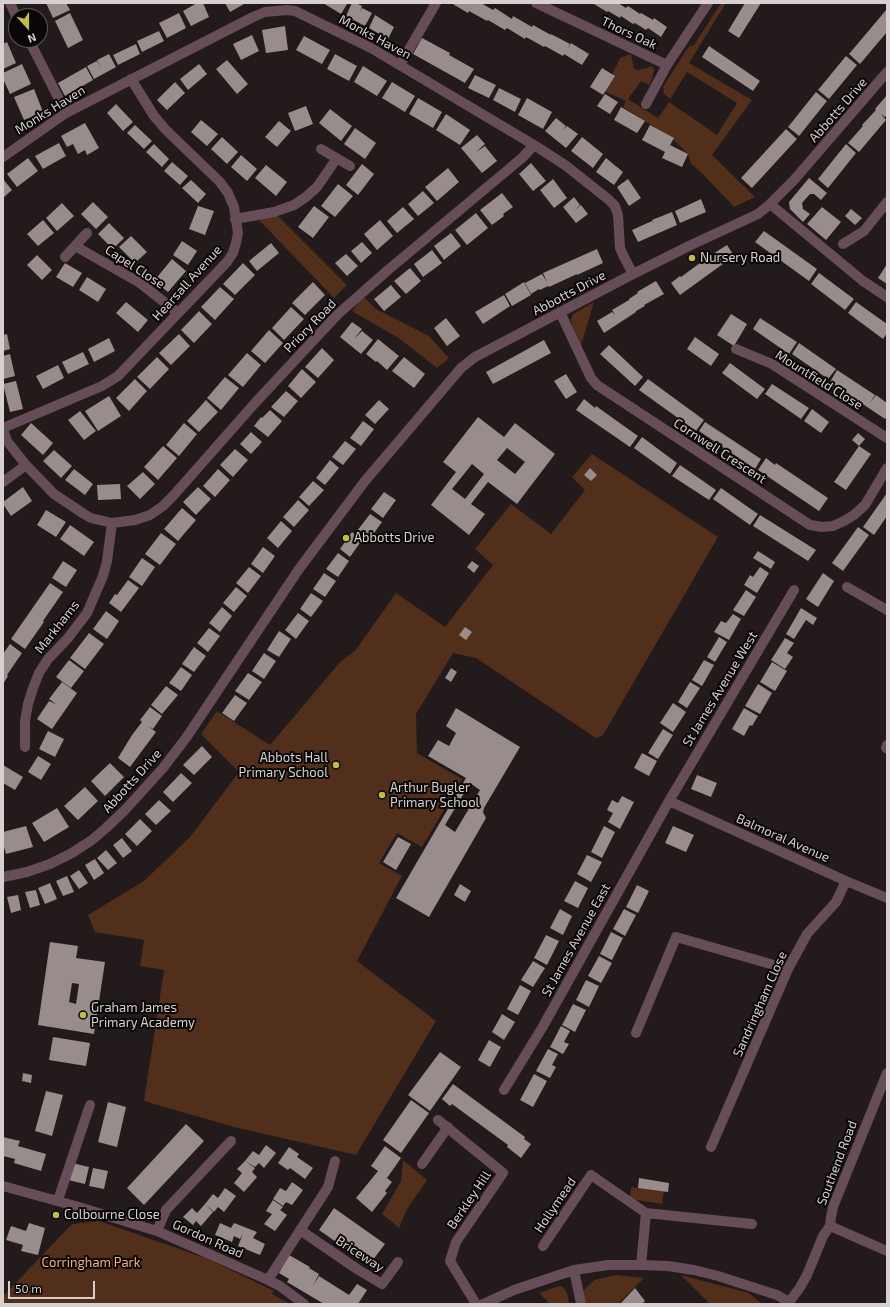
<!DOCTYPE html>
<style>
body{margin:0}
#map{position:relative;width:890px;height:1307px;overflow:hidden;background:#221a1b;font-family:"Exo 2",sans-serif}
canvas{display:block}
.frame{position:absolute;inset:0;border:4px solid #d6d0d1;pointer-events:none}
.north{position:absolute;left:8px;top:8px;width:40px;height:40px;box-sizing:border-box;background:#090606;border:1px solid #5b5757;border-radius:50%;rotate:159deg;font-size:11px;font-weight:700;line-height:16px;text-align:center;color:#d6d0d1}
.north::after{content:'';display:block;margin:auto;width:14px;height:18px;background:#bfbe42;clip-path:polygon(50% 0,100% 100%,50% 72%,0 100%)}
.scale{position:absolute;left:8px;top:1281px;width:87px;height:18px;box-sizing:border-box;border:2px solid #d6d0d1;border-top:0;padding-left:5px;font-size:12px;line-height:14px;white-space:nowrap;color:#d6d0d1;-webkit-text-stroke:3px #090606;paint-order:stroke}
</style>
<div id="map">
<canvas width="890" height="1307"></canvas>
<div class="frame"></div>
<div class="north">N</div>
<div class="scale">50 m</div>
</div>
<script>
const ctx = document.querySelector('canvas').getContext('2d');
ctx.lineJoin = 'round';
function fillPath(path, color) { ctx.fillStyle = color; ctx.fill(path, 'evenodd'); }
const poly = rows => new Path2D(rows.map(r => 'M' + r).join(''));
function strokePath(path, color, width, dash) { ctx.strokeStyle = color; ctx.lineWidth = width; ctx.lineCap = dash ? 'butt' : 'round'; ctx.setLineDash(dash || []); ctx.stroke(path); }
function drawText(font, color, halo, rows, align = 'center') {
  ctx.font = font + ' "Exo 2",sans-serif'; ctx.lineWidth = 4; ctx.setLineDash([]); ctx.textBaseline = 'middle'; ctx.strokeStyle = halo; ctx.fillStyle = color; for (const [text, x, y, turn = 0] of rows) {
    ctx.save(); ctx.translate(x, y); ctx.rotate((+turn || 0) * Math.PI / 180); ctx.textAlign = isNaN(turn) ? turn : align; if (halo) ctx.strokeText(text, 0, 0); ctx.fillText(text, 0, 0); ctx.restore();
  }
}
fillPath(poly([
 [721,3,726,3,689,63,752,100,712,155,755,197,734,207,701,172,691,164,688,154,673,139,623,107,626,101,604,91,620,58,631,54,634,69,639,70,653,66,654,71,652,79,649,85,641,81,628,99,658,118,669,102,717,135,737,103,687,72,670,99,664,94,663,87,687,49,690,46,694,45],
 [274,212,347,285,334,298,259,220],
 [363,296,376,309,429,336,449,358,437,368,400,339,352,311,357,305,356,301],
 [594,302,581,345,572,325,571,319,573,314],
 [592,454,718,537,603,735,596,738,476,658,453,653,416,714,417,753,462,779,422,847,397,833,379,863,402,876,357,961,436,1021,356,1155,234,1127,144,1101,164,970,140,966,144,940,95,932,88,915,144,881,190,837,239,772,201,734,217,711,270,745,341,661,355,651,396,593,445,627,493,565,475,549,511,504,551,534,585,490,572,477],
 [403,1160,427,1180,407,1209,399,1228,382,1214,401,1181],
 [631,1187,664,1191,662,1204,630,1199],
 [99,1221,208,1259,274,1291,272,1294,290,1304,3,1304,3,1296,72,1224],
 [616,1275,644,1278,618,1304,581,1304,579,1295,594,1280],
 [681,1275,749,1293,762,1304,710,1304],
 [559,1286,563,1287,567,1293,569,1304,550,1304,539,1293]
]), '#512f1a');
fillPath(poly([
 [46,3,66,3,70,10,53,18],
 [197,3,203,3,209,17,191,26,183,11],
 [225,3,246,3,230,12],
 [323,3,346,3,347,4,341,14],
 [352,3,356,3,362,6,360,12,362,8,372,13,365,26,346,16],
 [451,3,481,3,493,10,495,8,512,19,513,16,532,27,533,25,551,35,551,34,570,44,568,49,571,43,589,54,582,65,564,54,563,56,545,46,544,47,526,37,525,39,507,28,505,30,488,20,487,21,469,11,468,13],
 [595,3,618,3,626,8,628,6,640,14,641,13,653,20,654,18,667,27,661,37,648,28,646,30,635,23,633,24,621,16,620,18,608,11,607,12,594,4],
 [745,3,761,3,739,38,728,31],
 [887,9,887,32,860,64,849,54],
 [70,13,83,40,68,48,55,21],
 [179,13,186,28,167,38,159,23],
 [375,15,394,27,388,39,369,28],
 [285,26,288,50,266,53,262,30],
 [159,31,164,41,142,52,137,41],
 [252,35,259,51,241,60,233,44],
 [304,36,330,50,322,64,296,50],
 [422,38,450,53,449,55,474,69,465,83,413,54],
 [7,42,16,63,3,69,3,44],
 [136,44,140,54,118,65,113,55],
 [709,46,760,81,753,91,702,57],
 [109,54,116,67,94,79,87,66,97,61,102,70,97,60],
 [335,54,357,66,349,81,327,69],
 [846,56,857,65,829,99,818,90],
 [227,60,248,84,237,94,216,69],
 [22,64,31,84,10,94,3,79,3,73],
 [199,64,207,74,188,90,180,79],
 [363,66,387,81,377,96,354,82],
 [86,67,93,80,65,96,58,83],
 [602,68,615,76,603,95,590,87],
 [475,75,496,85,489,98,468,88],
 [175,82,185,93,167,110,157,100],
 [392,82,415,96,405,112,382,98],
 [499,88,521,99,515,112,493,100],
 [34,89,43,112,24,120,14,97],
 [816,92,827,101,799,136,788,127],
 [605,94,618,102,610,114,597,106],
 [887,95,887,115,885,117,881,114,886,120,859,152,848,143,863,126,862,125,876,110,875,109],
 [418,98,442,112,433,128,409,114],
 [527,98,552,112,543,129,518,115],
 [116,104,133,122,123,131,107,113],
 [306,106,313,124,295,131,288,113],
 [621,107,645,121,637,133,614,120],
 [330,109,352,126,341,141,319,123],
 [446,114,470,130,460,145,436,130],
 [556,118,566,126,563,130,567,126,578,134,566,148,545,131],
 [201,120,218,134,207,146,191,132],
 [279,121,291,131,277,147,265,137],
 [85,123,99,148,87,155,85,150,78,154,73,144,67,147,61,136],
 [135,125,152,141,144,149,127,133],
 [650,125,674,138,670,145,688,154,682,167,662,158,665,152,642,140],
 [355,128,376,143,365,159,344,144],
 [786,129,797,139,752,188,741,178],
 [477,135,485,144,476,152,485,146,497,161,482,173,461,148],
 [222,137,238,152,227,164,211,149],
 [582,137,603,154,593,168,571,151],
 [59,143,66,156,43,169,35,156],
 [154,144,169,159,162,167,146,152],
 [846,144,856,153,828,188,818,179],
 [241,155,257,169,247,181,231,167],
 [28,158,38,171,17,187,7,174],
 [606,158,623,172,614,185,596,172],
 [172,162,188,176,180,185,164,171],
 [531,163,546,181,533,191,519,174],
 [362,164,374,174,358,195,346,185],
 [266,165,287,182,276,196,255,178],
 [448,168,459,182,437,201,425,187],
 [809,178,827,193,821,200,814,194,810,194,802,203,803,209,810,214,803,222,790,209,789,202],
 [3,179,12,190,3,198],
 [553,179,567,198,554,208,540,190],
 [628,179,641,198,629,206,617,187],
 [191,180,206,194,198,203,182,188],
 [338,184,353,196,335,217,321,206],
 [423,191,434,203,418,216,408,204],
 [502,193,513,207,503,214,504,216,492,225,480,210],
 [574,197,580,205,575,210,581,205,588,214,576,223,563,207],
 [701,199,706,212,680,223,675,211],
 [93,202,108,217,96,229,81,214],
 [62,203,74,216,57,231,46,218],
 [198,206,214,211,205,235,189,229],
 [314,206,329,217,313,238,298,227],
 [403,207,414,219,397,233,387,221],
 [822,207,841,222,826,240,807,224],
 [851,209,862,218,855,225,845,216],
 [672,212,677,225,638,242,632,230,652,221,654,225,652,220],
 [476,213,488,228,467,245,455,230],
 [43,220,54,233,38,246,27,234],
 [380,220,393,236,377,250,364,234],
 [109,223,124,238,113,249,98,234],
 [764,231,817,269,809,281,755,242],
 [451,233,461,246,444,260,434,246],
 [131,236,147,252,135,263,119,247],
 [182,241,197,251,188,265,173,255],
 [362,242,372,253,361,263,351,251],
 [271,243,279,253,257,271,249,261],
 [727,245,734,256,680,295,671,283,680,276,681,277,708,257],
 [597,249,603,263,577,275,577,274,549,287,548,286,540,290,539,289,531,294,525,283,542,274,547,282,543,273],
 [432,250,442,263,423,277,414,264],
 [346,254,358,266,347,276,335,263],
 [37,255,52,270,42,280,27,265],
 [172,259,186,271,168,292,154,281],
 [65,263,82,273,73,287,56,277],
 [243,263,255,275,235,295,223,284],
 [887,264,887,284,878,278],
 [410,268,421,281,406,294,394,281],
 [819,273,854,299,845,310,811,284],
 [87,277,106,289,98,302,79,290],
 [656,281,664,294,644,305,645,306,636,311,636,312,604,333,597,321,612,312,615,315,612,310,629,300,629,299,638,293,637,292],
 [313,282,325,295,305,315,292,303],
 [524,282,531,295,512,306,505,294],
 [391,285,401,297,384,311,374,299],
 [220,287,234,299,215,320,201,307],
 [504,295,510,306,483,324,475,312],
 [126,302,148,320,138,332,116,313],
 [856,302,887,324,887,333,883,339,848,313],
 [291,307,304,319,284,340,272,328],
 [199,311,212,324,194,343,181,330],
 [731,314,747,324,734,346,717,335],
 [446,318,460,336,447,346,434,328],
 [760,318,797,342,789,354,753,329],
 [352,322,362,329,354,339,362,331,373,340,361,354,340,337],
 [269,330,283,343,265,363,251,351],
 [7,334,10,349,3,351,3,335],
 [179,334,190,346,171,365,159,353],
 [695,337,719,354,711,366,687,349],
 [109,338,115,351,94,362,88,349],
 [378,339,399,356,387,370,377,361,376,362,366,354],
 [544,340,551,353,493,384,486,372],
 [799,343,836,369,828,379,792,354],
 [609,345,643,377,635,386,600,354],
 [322,348,334,360,318,378,305,367],
 [83,352,89,364,68,374,62,362],
 [247,353,261,365,243,387,228,375],
 [10,354,15,376,3,379,3,356],
 [157,357,169,369,150,389,137,377],
 [404,357,425,374,414,388,392,371],
 [730,363,765,389,757,399,722,373],
 [58,365,64,378,43,389,36,376],
 [302,369,316,382,301,398,288,386],
 [837,370,875,395,870,403,876,395,887,403,887,416,885,419,830,382],
 [566,374,577,392,566,399,554,381],
 [225,377,239,388,221,410,207,398],
 [135,379,147,391,129,411,116,398],
 [648,379,704,420,696,431,639,390],
 [16,381,23,409,10,412,3,384],
 [772,384,809,408,801,419,765,394],
 [286,391,298,401,284,417,271,407],
 [109,396,121,416,98,431,85,411],
 [584,399,595,408,596,406,638,436,630,447,576,410],
 [206,400,218,412,199,432,187,421],
 [379,400,389,409,375,424,365,415],
 [812,409,829,422,821,433,804,421],
 [270,410,282,421,268,437,254,426,261,417,262,418],
 [80,411,96,431,84,440,68,420],
 [478,417,504,437,515,423,555,454,517,504,488,482,471,504,485,514,469,535,431,505,456,472,443,462],
 [507,448,525,462,515,474,497,460],
 [472,464,484,474,465,499,452,489],
 [363,421,374,429,361,446,350,438],
 [705,422,761,459,755,469,699,431],
 [31,423,53,443,43,455,21,435],
 [184,423,197,434,179,456,166,445],
 [251,432,262,442,251,454,240,444],
 [858,433,865,439,859,446,871,454,846,490,834,482,859,446,852,440],
 [642,437,677,463,670,474,634,448],
 [345,441,356,449,343,465,332,457],
 [163,446,177,458,158,480,144,467],
 [235,449,248,460,233,477,220,465],
 [54,450,72,466,61,478,43,461],
 [766,458,775,465,776,463,828,498,819,511,758,470],
 [330,460,339,468,325,485,316,478],
 [680,465,716,490,709,500,672,476],
 [590,468,597,475,591,481,584,475],
 [74,469,93,484,85,495,65,480],
 [218,469,230,480,215,497,203,486],
 [143,472,155,484,140,499,127,486],
 [313,481,324,490,309,506,299,497],
 [120,484,121,499,98,500,97,485],
 [23,487,32,501,11,516,3,504,3,502],
 [198,487,211,499,196,515,183,502],
 [721,488,758,514,750,525,713,499],
 [384,492,396,500,383,518,371,509],
 [887,493,887,516,874,535,863,527],
 [298,500,309,510,294,527,283,517],
 [182,508,196,520,178,541,164,529],
 [46,510,66,522,56,537,37,525],
 [370,514,382,522,369,540,357,531],
 [760,515,816,550,808,561,753,526],
 [281,521,292,531,278,548,267,538],
 [70,525,94,542,84,556,60,539],
 [858,527,869,535,843,571,832,563],
 [352,532,362,540,350,557,340,549],
 [161,533,176,544,160,565,145,554],
 [263,547,275,556,263,573,251,564],
 [758,551,775,562,771,569,753,558],
 [338,553,349,561,338,577,326,569],
 [142,558,155,567,142,586,129,577],
 [63,561,77,570,66,587,52,578],
 [472,561,479,566,474,573,467,567],
 [249,567,261,576,248,593,236,583],
 [760,567,769,573,757,593,744,585,750,575,753,577],
 [324,573,336,581,325,597,313,589],
 [823,573,834,581,818,607,806,599],
 [128,580,139,588,121,612,109,603,115,594,117,595],
 [50,583,63,592,43,621,44,622,25,649,11,639],
 [236,587,247,596,234,612,223,603],
 [746,590,756,597,744,616,733,610],
 [311,593,323,601,311,617,300,609],
 [222,607,232,616,220,632,209,623],
 [801,608,817,618,813,625,806,620,794,639,786,634],
 [106,611,119,621,107,639,93,629],
 [298,613,309,621,296,639,285,630],
 [733,614,741,619,729,640,714,632,721,621,726,623],
 [465,627,472,632,466,640,459,635],
 [209,628,220,636,208,652,197,643],
 [279,631,291,639,279,657,267,650],
 [89,633,104,644,85,669,70,658],
 [719,637,727,642,715,662,707,657],
 [785,638,794,643,787,653,793,657,785,669,771,660],
 [10,644,22,653,7,675,8,676,3,684,3,654],
 [194,647,206,656,194,672,182,664],
 [264,653,276,661,264,679,252,671],
 [69,660,84,671,71,688,56,677],
 [704,660,714,665,702,686,692,680],
 [772,662,787,671,775,691,760,682],
 [181,667,192,675,181,691,169,683],
 [451,668,457,672,451,682,445,678],
 [248,673,262,682,249,700,235,691],
 [62,682,77,693,52,729,37,719,49,701,56,704,49,699],
 [690,682,700,688,687,708,678,702],
 [758,684,772,693,760,714,745,706],
 [166,686,178,695,162,714,151,705],
 [235,695,247,703,234,721,222,713],
 [673,703,686,712,673,732,660,723],
 [150,707,162,716,153,729,148,726,156,732,130,767,118,758,132,735,142,722,140,720],
 [456,708,520,747,484,808,483,812,486,818,429,917,396,898,466,778,428,756,438,740,449,746,456,733,446,726],
 [470,783,480,790,455,832,445,825],
 [744,708,758,716,752,726,750,725,744,736,732,729],
 [663,729,673,735,658,759,648,753],
 [48,731,64,739,55,757,39,749],
 [202,746,212,757,194,775,183,765],
 [642,753,657,761,649,776,634,768],
 [38,756,51,764,41,780,28,772],
 [110,763,124,777,105,796,91,781],
 [3,765,23,777,15,790,3,783],
 [181,773,192,783,173,802,163,792],
 [697,775,717,783,711,797,691,789],
 [85,787,98,801,78,820,64,806],
 [622,796,634,802,620,829,608,822,613,813,607,810,612,800,618,803],
 [159,800,171,811,156,825,145,814],
 [57,808,69,827,44,842,32,823],
 [140,819,152,831,137,846,125,834],
 [26,826,33,847,6,854,3,843,3,832],
 [604,826,615,832,602,858,591,852],
 [673,826,694,835,686,852,665,843],
 [398,837,411,844,396,870,383,862],
 [122,838,132,851,123,858,113,845],
 [106,850,117,863,108,870,97,858],
 [587,855,602,862,591,882,577,874],
 [95,859,104,873,94,880,85,865],
 [79,870,88,883,79,889,70,876],
 [67,876,74,892,63,896,56,881],
 [575,881,588,888,578,908,564,901],
 [50,883,57,899,45,904,38,888],
 [460,884,471,891,465,902,454,895],
 [637,885,649,891,638,913,626,907],
 [36,890,40,905,30,908,25,892],
 [18,895,21,910,11,913,7,897],
 [560,909,572,916,563,935,550,928],
 [624,909,636,915,625,936,613,929],
 [611,932,623,938,612,960,600,954],
 [546,935,559,941,547,965,534,958],
 [50,942,78,946,76,958,105,962,94,1034,38,1025],
 [72,983,79,984,76,1004,69,1002],
 [599,956,612,963,601,983,588,976],
 [533,961,545,968,533,987,521,980],
 [586,980,599,986,589,1007,576,1000],
 [520,985,531,991,518,1015,507,1009],
 [573,1004,586,1010,575,1032,562,1025],
 [502,1014,515,1022,504,1040,492,1032],
 [561,1026,570,1031,564,1042,569,1044,563,1054,550,1047],
 [53,1037,90,1043,86,1066,49,1060],
 [489,1040,501,1047,490,1067,478,1060],
 [548,1049,558,1054,552,1065,556,1067,550,1078,536,1071],
 [440,1052,461,1067,430,1111,408,1095],
 [23,1073,32,1075,31,1083,22,1081],
 [534,1074,547,1081,533,1107,520,1100],
 [453,1084,525,1137,524,1139,531,1144,521,1158,507,1147,508,1145,452,1104,450,1106,442,1099],
 [46,1091,63,1095,52,1136,35,1131],
 [411,1100,429,1113,401,1153,383,1140],
 [108,1102,126,1107,117,1147,98,1142],
 [186,1124,204,1141,144,1205,127,1188],
 [3,1137,20,1141,18,1146,46,1154,41,1171,14,1163,15,1159,3,1156],
 [266,1145,276,1153,264,1168,259,1163,255,1167,245,1161,253,1151,259,1155],
 [385,1146,401,1158,387,1178,392,1182,385,1191,387,1193,372,1212,356,1198,378,1171,371,1166],
 [289,1147,299,1154,297,1157,313,1168,305,1179,290,1168,288,1170,278,1163],
 [245,1161,255,1168,252,1172,257,1177,244,1192,234,1183,242,1173,237,1169],
 [72,1163,89,1167,85,1184,68,1180],
 [93,1168,108,1171,104,1189,89,1186],
 [639,1178,669,1183,668,1192,638,1188],
 [292,1182,303,1190,292,1205,286,1202,283,1206,273,1199,280,1188,286,1191],
 [225,1188,236,1196,224,1212,218,1207,214,1212,205,1204,213,1194,218,1198],
 [273,1200,283,1207,280,1210,287,1215,275,1231,264,1224,272,1214,266,1211],
 [205,1204,213,1212,201,1226,196,1221,193,1225,183,1217,192,1208,197,1213],
 [334,1208,385,1244,369,1265,319,1230],
 [29,1223,45,1228,38,1255,21,1251,23,1245,6,1240,11,1226,26,1231],
 [220,1223,231,1228,234,1223,257,1232,253,1238,265,1244,260,1255,238,1246,243,1234,240,1239,234,1236,232,1242,215,1235],
 [289,1255,310,1267,309,1268,319,1274,313,1286,319,1276,349,1295,357,1284,367,1290,358,1304,324,1304,287,1282,289,1279,279,1273],
 [635,1288,645,1301,642,1304,620,1304]
]), '#988d8b');
strokePath(poly([
 [10,3,16,16],
 [536,3,667,65],
 [29,40,66,113],
 [400,65,436,3],
 [646,104,667,65,708,3],
 [321,149,350,166],
 [3,157,66,113,253,17,265,12,287,10,295,11,371,48,534,145,565,165,608,199,615,206,618,215,620,248,624,257,633,274],
 [770,204,863,281,887,297],
 [235,219,274,212,294,205,306,197,317,187,337,158],
 [843,244,864,231,887,202],
 [75,246,140,283,178,313],
 [65,257,87,233],
 [560,312,591,378,597,385,810,525,822,527,833,526,844,521,854,515,865,505,887,468],
 [736,349,772,364,887,438],
 [3,428,102,386,118,376,227,262,233,253,236,243,238,233,234,207,228,193,220,182,166,130,154,116,131,79],
 [3,430,7,441,26,465,54,494,84,514,91,518,112,523,135,520,150,515,163,506,173,496,255,403,337,315,388,270,522,158,534,145],
 [3,482,26,465],
 [847,587,887,610],
 [25,747,25,721,28,704,33,688,39,673,48,659,68,638,87,613,103,576,107,561,112,523],
 [886,748,887,745],
 [669,801,846,881,887,898],
 [3,877,27,872,50,864,72,853,92,840,106,828,125,810,163,768,186,738,299,569,365,481,461,368,475,357,633,274,691,245,758,214,770,204,794,180,887,72],
 [636,1033,676,937,788,969],
 [504,1090,542,1028,669,801,794,590],
 [438,1120,503,1173,456,1242,450,1261,476,1304],
 [711,1147,788,969,807,934,836,902,846,881],
 [422,1164,448,1127],
 [3,1186,79,1207,157,1231,268,1280,280,1286,304,1304],
 [58,1200,90,1105],
 [830,1226,887,1251],
 [300,1230,357,1269,382,1284,398,1262],
 [157,1231,166,1210,231,1141],
 [543,1246,591,1175,646,1213,752,1224],
 [641,1265,646,1213],
 [574,1270,581,1304],
 [268,1280,328,1187,335,1161],
 [483,1304,514,1290,574,1270,608,1265,641,1265,668,1266,694,1270,718,1276,777,1295,789,1302]
]), '#674d57', 10);
strokePath(poly([
 [788,1304,789,1302,799,1289,807,1275,823,1236,830,1226,831,1217,833,1207,887,1073]
]), '#674d57', 10);
for (const [x, y, r, color] of [
 [692,258,4,"#bfbe42"],
 [346,538,4,"#bfbe42"],
 [336,765,4,"#bfbe42"],
 [382,795,4,"#bfbe42"],
 [83,1015,4,"#bfbe42"],
 [56,1215,4,"#bfbe42"]
]) { const dot = new Path2D(); dot.arc(x, y, r, 0, 2 * Math.PI); ctx.fillStyle = color; ctx.fill(dot); strokePath(dot, '#090606', 1.5); }
drawText('13px', '#d6d0d1', '#090606', [
 ["Thors Oak",629,33,25],
 ["Monks Haven",375,37,28],
 ["Monks Haven",50,110,-32],
 ["Abbotts Drive",838,110,-49],
 ["Capel Close",135,267,33],
 ["Hearsall Avenue",187,283,-48],
 ["Abbotts Drive",569,293,-28],
 ["Priory Road",310,326,-46],
 ["Mountfield Close",819,380,32],
 ["Cornwell Crescent",720,451,33],
 ["Markhams",57,627,-52],
 ["St James Avenue West",720,689,-59],
 ["Abbotts Drive",132,781,-48],
 ["Balmoral Avenue",783,838,24],
 ["St James Avenue East",576,940,-61],
 ["Sandringham Close",760,1004,-66],
 ["Southend Road",837,1163,-69],
 ["Berkley Hill",469,1200,-56],
 ["Hollymead",555,1205,-56],
 ["Gordon Road",208,1239,24],
 ["Briceway",360,1254,33]
]);
drawText('13px', '#d6d0d1', '#090606', [
 ["Nursery Road",700,258],
 ["Abbotts Drive",354,538],
 ["Abbots Hall",328,758,"right"],
 ["Primary School",328,773,"right"],
 ["Arthur Bugler",390,788],
 ["Primary School",390,803],
 ["Graham James",91,1008],
 ["Primary Academy",91,1023],
 ["Colbourne Close",64,1215]
], 'left');
drawText('13px', '#feac7a', '#090606', [
 ["Corringham Park",91,1263]
]);
</script>
